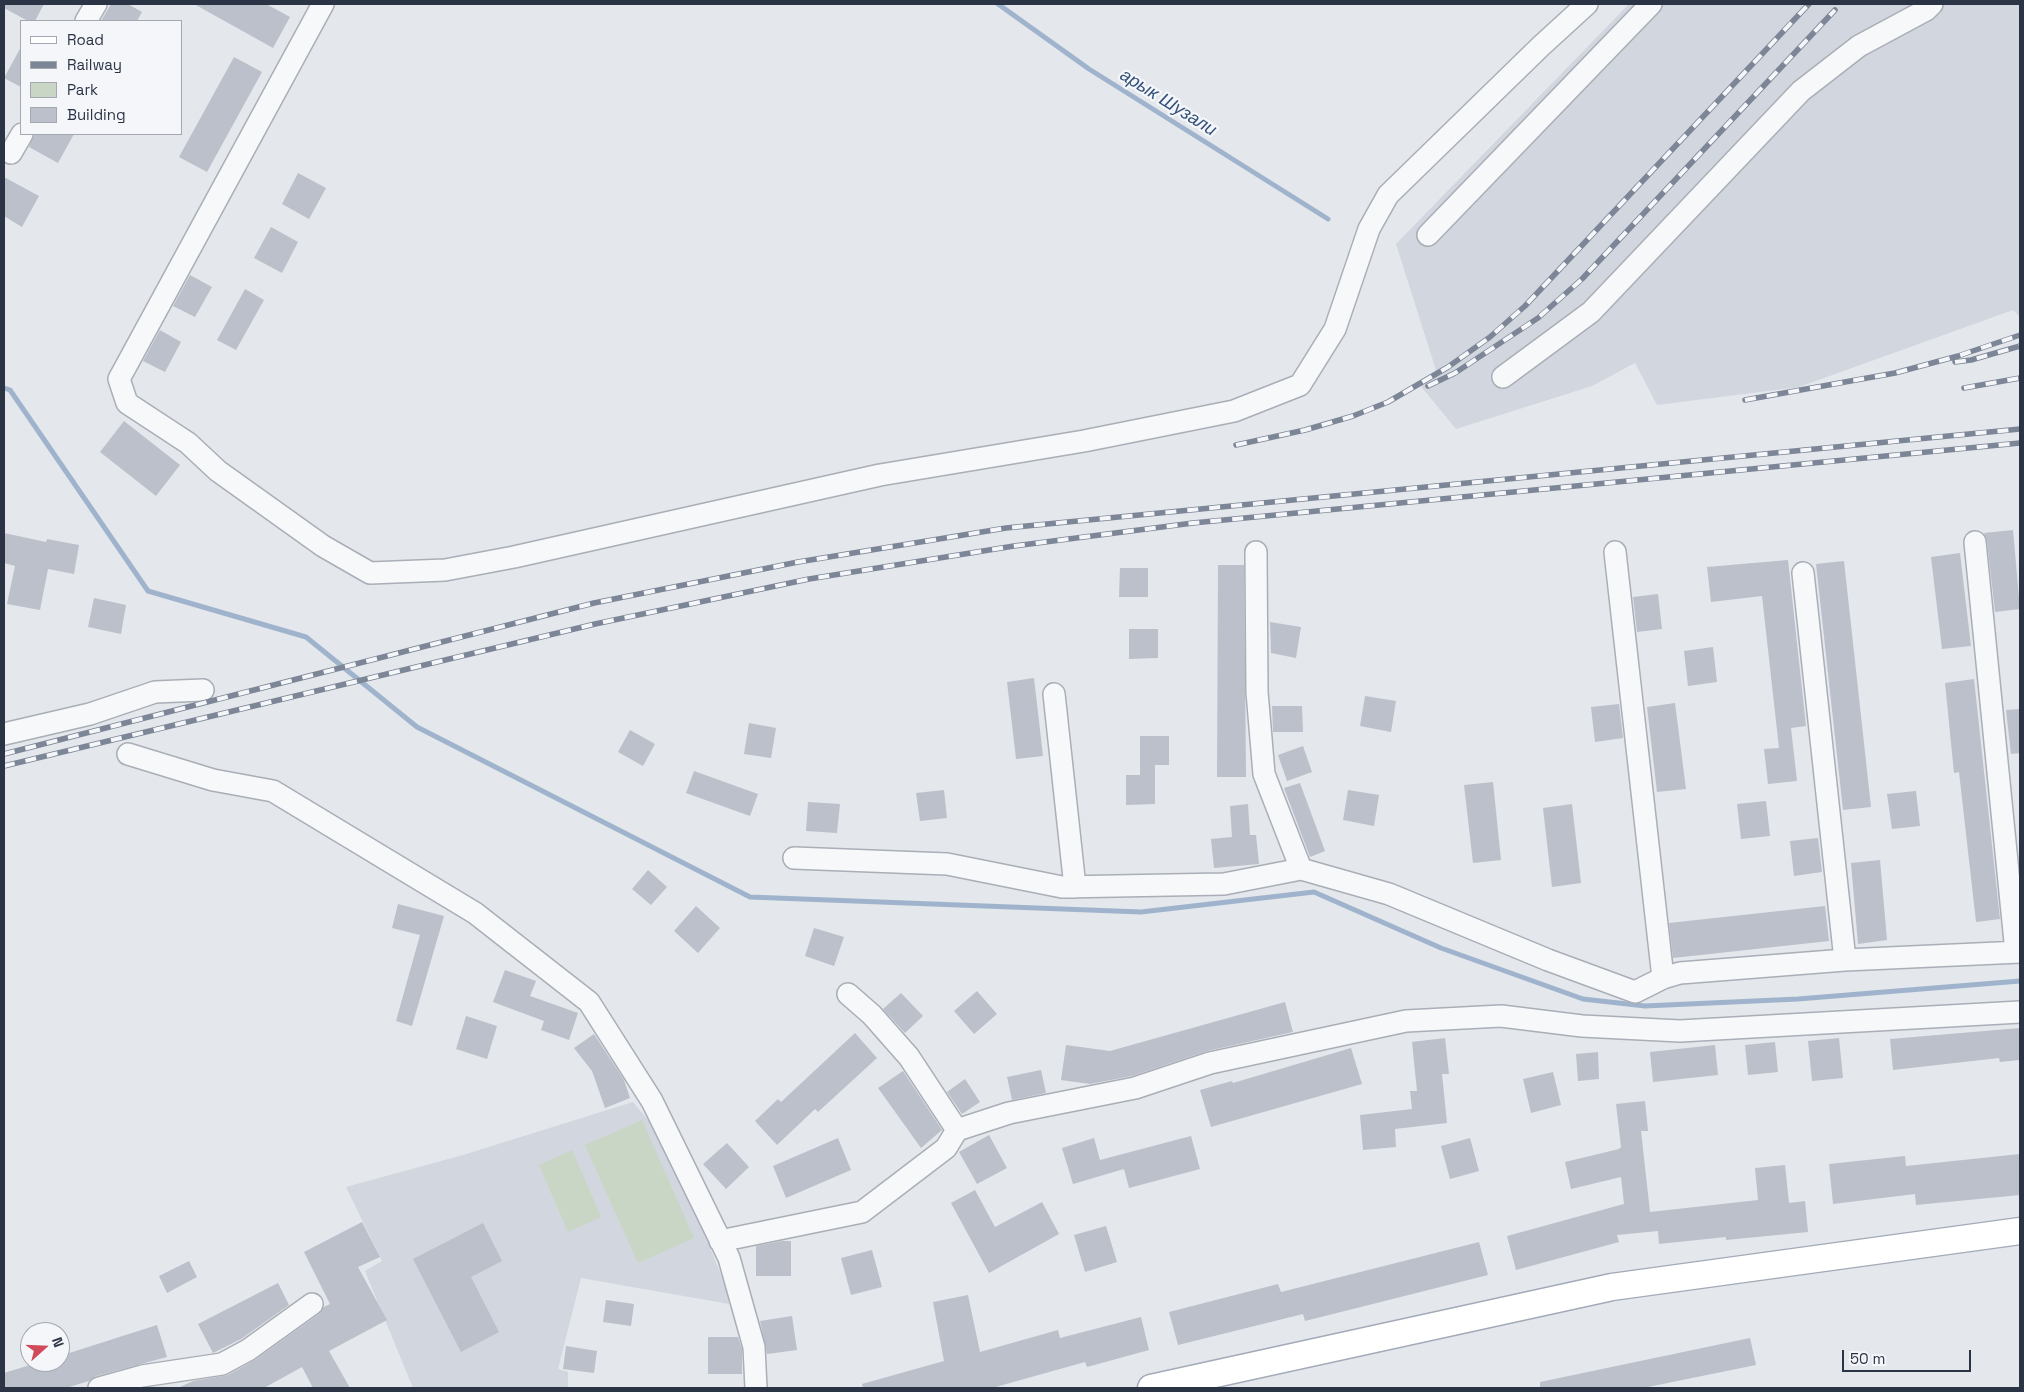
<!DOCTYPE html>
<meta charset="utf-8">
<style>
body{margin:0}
#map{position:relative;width:2024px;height:1392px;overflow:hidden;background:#e4e7ec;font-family:"Space Grotesk",sans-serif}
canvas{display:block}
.frame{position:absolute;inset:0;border:5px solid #2b3445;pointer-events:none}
.legend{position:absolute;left:20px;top:20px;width:162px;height:115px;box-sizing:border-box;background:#f4f6f9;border:1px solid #a4a8b1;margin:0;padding:6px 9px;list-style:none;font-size:15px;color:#2b3445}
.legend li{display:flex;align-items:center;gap:10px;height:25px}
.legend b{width:25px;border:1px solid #a4a8b1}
.north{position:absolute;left:20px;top:1322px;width:50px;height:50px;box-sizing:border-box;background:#f4f6f9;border:1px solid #a4a8b1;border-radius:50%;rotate:70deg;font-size:14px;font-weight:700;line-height:20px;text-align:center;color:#2b3445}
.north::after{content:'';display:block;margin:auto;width:18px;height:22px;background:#d1495b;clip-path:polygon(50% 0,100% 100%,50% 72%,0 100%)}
.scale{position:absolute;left:1842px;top:1350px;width:129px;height:22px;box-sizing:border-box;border:2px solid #2b3445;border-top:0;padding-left:6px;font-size:15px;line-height:18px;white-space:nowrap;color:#2b3445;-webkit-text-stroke:4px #f4f6f9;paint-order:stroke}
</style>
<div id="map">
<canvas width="2024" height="1392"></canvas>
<div class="frame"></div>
<ul class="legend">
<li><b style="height:6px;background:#fff"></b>Road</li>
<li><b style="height:6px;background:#7d8696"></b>Railway</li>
<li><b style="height:14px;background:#c9d6c5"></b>Park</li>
<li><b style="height:14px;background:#bbc0ca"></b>Building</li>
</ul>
<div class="north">N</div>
<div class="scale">50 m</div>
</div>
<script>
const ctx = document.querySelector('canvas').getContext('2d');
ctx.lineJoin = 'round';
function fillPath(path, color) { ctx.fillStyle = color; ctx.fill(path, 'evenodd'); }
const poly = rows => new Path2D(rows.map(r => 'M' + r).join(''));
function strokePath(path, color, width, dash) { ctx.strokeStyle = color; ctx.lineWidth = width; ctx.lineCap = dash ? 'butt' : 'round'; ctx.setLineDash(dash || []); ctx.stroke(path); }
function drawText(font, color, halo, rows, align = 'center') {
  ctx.font = font + ' "Space Grotesk",sans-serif'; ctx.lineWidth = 4.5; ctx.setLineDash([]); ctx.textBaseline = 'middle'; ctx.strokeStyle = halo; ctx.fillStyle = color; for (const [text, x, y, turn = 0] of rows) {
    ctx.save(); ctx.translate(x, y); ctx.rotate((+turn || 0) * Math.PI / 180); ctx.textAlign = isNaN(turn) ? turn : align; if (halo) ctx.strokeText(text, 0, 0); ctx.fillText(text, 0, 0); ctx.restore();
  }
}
fillPath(poly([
 [1629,4,2020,4,2020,317,2013,310,1799,387,1657,405,1635,363,1592,386,1456,429,1419,384,1436,370,1396,244],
 [633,1102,649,1121,705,1235,727,1290,729,1304,581,1278,558,1369,568,1372,568,1388,413,1388,365,1271,382,1261,346,1187,463,1155]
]), '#d2d6de');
fillPath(poly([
 [642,1120,694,1238,638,1263,585,1145],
 [572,1150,601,1217,568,1232,539,1165]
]), '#c9d6c5');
strokePath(poly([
 [998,4,1089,69,1328,219],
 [4,388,10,390,148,591,306,637,417,727,750,897,1141,912,1314,892,1441,948,1583,999,1645,1006,1798,999,2020,981]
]), '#9fb4cc', 5);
fillPath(poly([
 [4,4,44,4,35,21,28,21,4,8],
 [111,4,128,4,142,12,137,21,101,21],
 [194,4,266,4,290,17,273,48],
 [21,47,21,87,4,78],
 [234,57,262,72,207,172,179,157],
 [34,134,74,134,58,163,29,147],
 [298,173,326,188,309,219,282,204],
 [4,177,39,196,22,227,4,216],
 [271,227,298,242,282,273,254,258],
 [190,275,212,287,195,317,173,306],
 [245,289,264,300,236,350,217,340],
 [160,330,181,342,165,372,143,361],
 [124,421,180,465,156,496,100,452],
 [2013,530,2020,609,1995,612,1987,541,1984,533],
 [4,533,46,542,47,539,79,545,74,574,48,569,40,610,7,604,15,566,4,563],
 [1960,553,1971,646,1942,649,1931,557],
 [1788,560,1806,726,1791,728,1797,781,1768,784,1764,749,1779,748,1762,596,1711,602,1707,567],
 [1844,561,1871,807,1843,810,1816,564],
 [1218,565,1244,565,1246,777,1217,777],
 [1120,568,1148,568,1148,597,1119,597],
 [1658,594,1662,629,1637,632,1633,597],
 [94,598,126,605,121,634,88,627],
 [1270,622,1301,627,1296,658,1271,653],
 [1129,629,1158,629,1158,658,1129,659],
 [1713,647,1717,682,1688,686,1684,651],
 [1034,678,1043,756,1016,759,1007,682],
 [1974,679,2000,919,1976,922,1959,772,1954,773,1945,683],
 [1365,696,1396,701,1391,732,1360,726],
 [1675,703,1686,789,1657,792,1647,707],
 [1619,704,1623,738,1595,742,1591,707],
 [1272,706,1302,706,1303,732,1273,732],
 [2020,709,2020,753,2011,754,2006,710],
 [749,723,776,728,771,758,744,754],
 [630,730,655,744,643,766,618,752],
 [1140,736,1169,736,1169,765,1155,765,1155,804,1126,805,1126,775,1140,775],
 [1303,746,1312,772,1287,781,1278,755],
 [694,771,758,794,750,816,686,793],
 [1493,782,1501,860,1473,863,1464,785],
 [1300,783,1325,851,1310,857,1284,788],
 [944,790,947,818,920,821,916,793],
 [1348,790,1379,795,1374,826,1343,820],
 [1916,791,1920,826,1892,829,1887,794],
 [1766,801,1770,836,1741,839,1737,804],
 [808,802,840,804,837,833,806,831],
 [1248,804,1250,835,1256,835,1259,864,1214,868,1211,839,1232,837,1230,806],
 [1572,804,1581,883,1552,887,1543,808],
 [1818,838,1822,872,1794,876,1790,841],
 [1880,860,1887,940,1858,944,1851,863],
 [648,870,667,887,651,905,632,889],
 [398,904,444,916,412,1026,396,1021,420,935,392,928],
 [696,906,720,928,698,953,674,931],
 [1825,906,1829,941,1673,958,1669,923],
 [814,928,844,937,834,966,805,956],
 [505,970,536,981,530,996,578,1013,569,1040,541,1030,544,1021,493,1002],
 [977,991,997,1014,974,1034,954,1011],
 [901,993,923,1016,905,1033,883,1009],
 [1285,1002,1293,1032,1207,1051,1132,1076,1090,1084,1061,1080,1066,1045,1110,1051],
 [466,1016,497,1026,487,1059,456,1049],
 [2020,1028,2020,1060,2000,1062,1999,1058,1893,1070,1890,1039],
 [855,1033,877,1058,818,1112,815,1109,777,1145,755,1121,778,1099,781,1102],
 [594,1034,624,1080,630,1098,605,1108,592,1071,574,1048],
 [1445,1038,1449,1074,1442,1074,1447,1123,1395,1129,1396,1147,1363,1150,1360,1115,1412,1109,1410,1091,1417,1091,1412,1042],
 [1839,1038,1843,1078,1812,1081,1808,1041],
 [1775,1042,1778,1072,1748,1075,1745,1045],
 [1715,1045,1718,1075,1653,1082,1650,1052],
 [1351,1048,1362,1084,1211,1127,1200,1090,1232,1081,1233,1083],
 [1598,1052,1599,1079,1578,1081,1576,1054],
 [1041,1070,1046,1093,1012,1100,1007,1077],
 [903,1071,942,1130,921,1148,878,1088],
 [1553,1072,1561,1105,1531,1113,1523,1079],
 [965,1079,980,1102,962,1114,947,1092],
 [1645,1101,1648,1131,1641,1131,1650,1212,1758,1200,1755,1168,1785,1165,1789,1203,1805,1201,1808,1232,1726,1240,1726,1237,1659,1244,1658,1231,1617,1235,1619,1242,1516,1270,1507,1236,1624,1204,1621,1177,1571,1189,1565,1162,1619,1149,1621,1147,1616,1104],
 [989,1135,1007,1168,977,1184,959,1152],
 [1191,1136,1200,1169,1129,1188,1124,1169,1073,1184,1062,1148,1094,1138,1100,1160],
 [838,1138,851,1170,786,1198,773,1166],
 [1470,1138,1479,1171,1450,1179,1441,1146],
 [727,1143,749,1167,726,1189,703,1164],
 [2020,1154,2020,1195,1916,1205,1915,1194,1833,1204,1829,1164,1905,1156,1906,1166],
 [975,1190,995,1227,1042,1202,1059,1234,989,1273,951,1203],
 [362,1222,380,1257,358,1267,387,1320,329,1351,350,1388,313,1388,302,1367,264,1388,178,1388,193,1381,228,1375,255,1360,319,1314,324,1307,330,1304,304,1252],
 [483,1223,502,1261,471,1277,499,1332,461,1352,413,1259],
 [1106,1226,1117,1262,1085,1272,1074,1235],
 [782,1241,791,1241,791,1276,756,1276,756,1246],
 [1479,1242,1488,1275,1305,1321,1303,1314,1178,1345,1169,1312,1278,1284,1281,1292],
 [872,1250,882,1287,851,1295,841,1258],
 [189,1261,197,1277,167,1293,159,1276],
 [278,1283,289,1305,241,1339,213,1353,198,1324],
 [968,1295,980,1352,1058,1330,1060,1338,1141,1317,1149,1350,1087,1367,1085,1362,992,1388,863,1388,862,1384,944,1361,933,1302],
 [606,1300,634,1304,631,1326,603,1322],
 [792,1316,797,1350,767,1354,760,1321],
 [157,1325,167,1357,96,1376,89,1381,66,1388,4,1388,4,1373,40,1362,60,1362,60,1356],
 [708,1337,738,1337,742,1349,742,1374,708,1374],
 [1750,1338,1756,1365,1643,1388,1540,1388,1540,1382],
 [566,1346,597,1351,594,1373,563,1369]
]), '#bbc0ca');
const minor = poly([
 [323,4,119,379,127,403,188,443,218,471,323,546,370,573,445,570,514,557,880,475,1084,441,1234,411,1300,385,1335,329,1369,229,1388,195,1541,46,1587,4],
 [86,21,96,4],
 [11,153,22,134],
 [1428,235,1651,4],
 [1503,377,1591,312,1801,91,1859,46,1926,10,1932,4],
 [1975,542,2016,952],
 [1256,552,1257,692,1264,774,1301,869],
 [1615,552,1663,978],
 [1803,573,1845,960],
 [1054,694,1075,887],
 [4,734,90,714,155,692,203,690],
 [128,754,213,780,273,791,475,913,589,1002,652,1101,729,1258,754,1347,756,1388],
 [794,858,947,864,1062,887,1224,884,1301,869,1389,894,1548,960,1635,992,1663,978,1680,973,1845,960,2020,952],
 [848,994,872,1015,909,1057,957,1130],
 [720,1241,862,1212,946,1148,957,1130,1009,1113,1135,1088,1210,1063,1406,1021,1501,1016,1582,1026,1680,1031,2020,1012],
 [99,1388,142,1376,222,1364,248,1350,312,1304]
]);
const major = poly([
 [1151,1388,1612,1287,2020,1231]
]);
strokePath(minor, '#a9aeb7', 24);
strokePath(major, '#a3abb8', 29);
strokePath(minor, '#f7f8fa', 21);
strokePath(major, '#fff', 26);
const rail = poly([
 [1955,362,1971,360,2020,346],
 [1428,386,1455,373,1538,318,1582,279,1835,10],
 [1964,388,2020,378],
 [1745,400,1895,373,1958,356,2020,335],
 [1236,445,1305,430,1353,416,1388,402,1448,367,1490,337,1525,306,1809,4],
 [4,754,594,603,798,562,1006,528,2020,429],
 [4,766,595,624,809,579,1014,546,1193,523,2020,443]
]);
strokePath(rail, '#7d8696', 5.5);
strokePath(rail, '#f4f6f9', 4, [11]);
drawText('italic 18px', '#34527a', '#f4f6f9', [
 ["арык Шузали",1168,103,32]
]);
</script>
